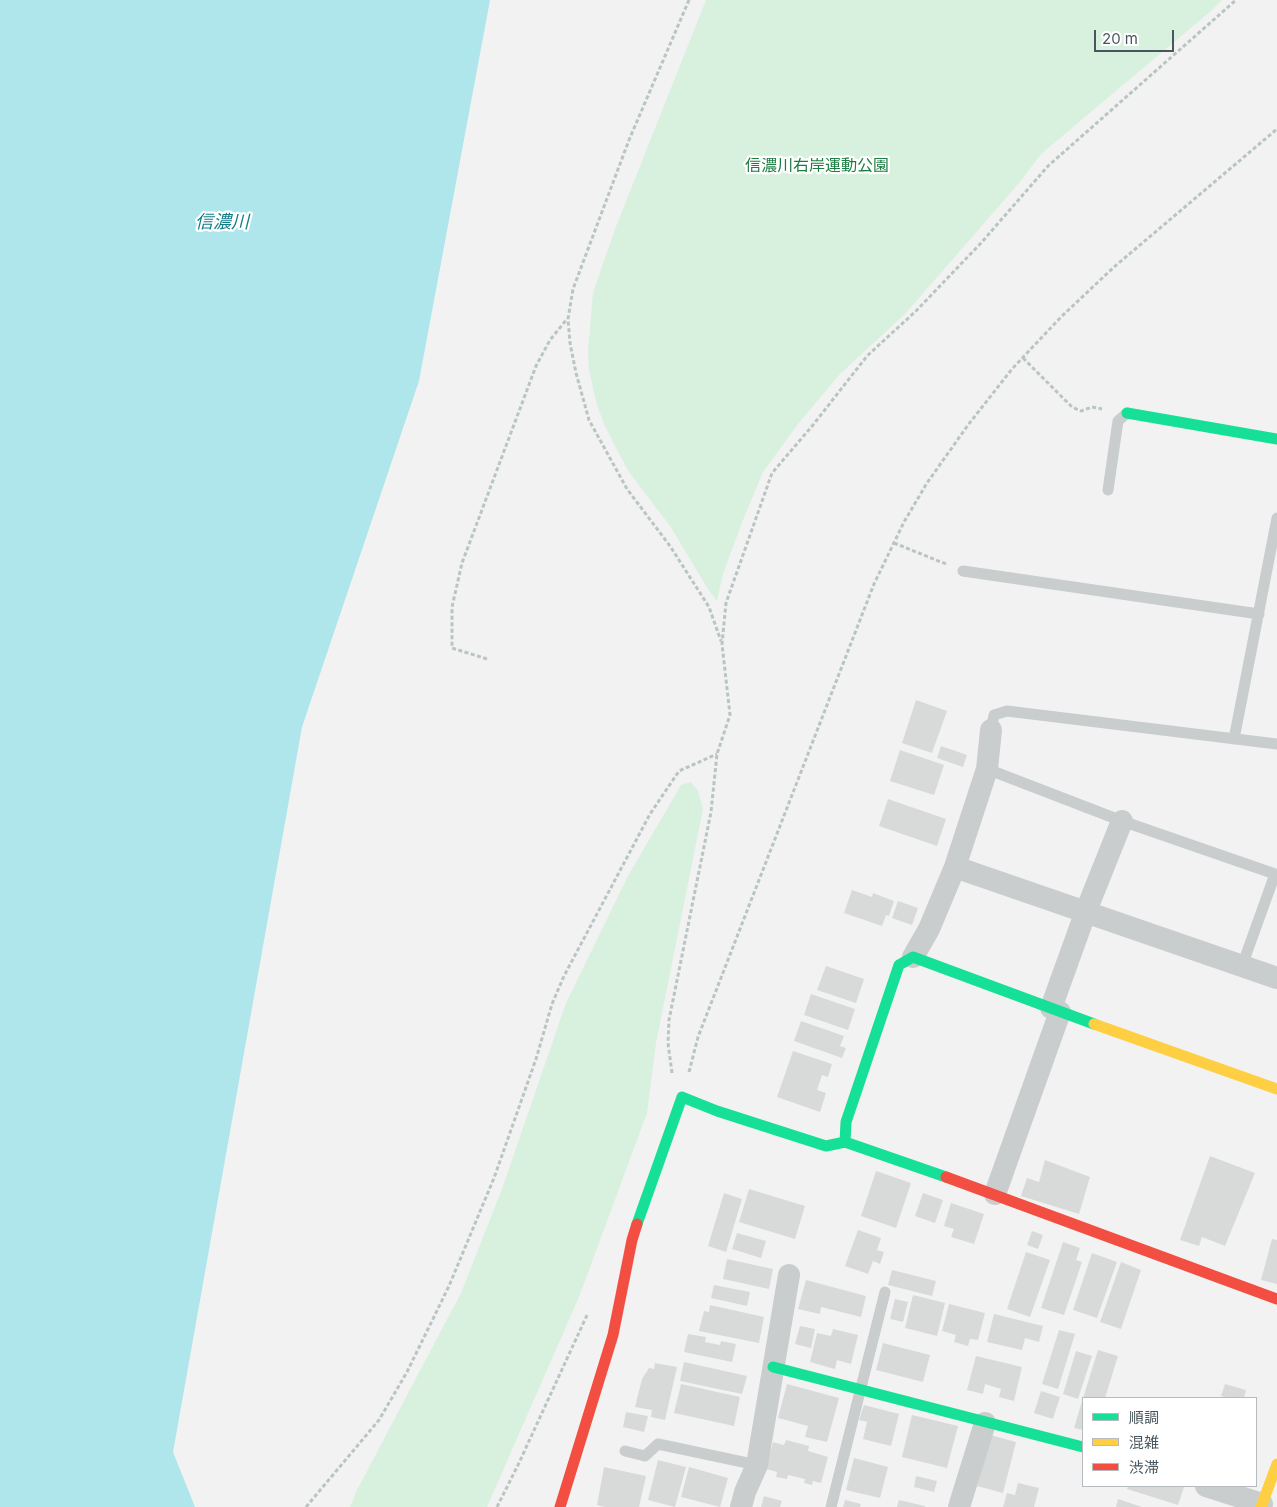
<!DOCTYPE html>
<meta charset="utf-8">
<style>
body{margin:0}
#map{position:relative;width:1277px;height:1507px;overflow:hidden;background:#f2f2f2;font-family:Inter,"Noto Sans JP",sans-serif}
canvas{display:block}
.legend{position:absolute;left:1082px;top:1397px;width:175px;height:90px;box-sizing:border-box;background:#fff;border:1px solid #b6bbbf;margin:0;padding:6px 9px;list-style:none;font-size:15px;color:#49565e}
.legend li{display:flex;align-items:center;gap:10px;height:25px}
.legend b{width:25px;border:1px solid #b6bbbf}
.scale{position:absolute;left:1094px;top:30px;width:80px;height:22px;box-sizing:border-box;border:2px solid #49565e;border-top:0;padding-left:6px;font-size:15px;line-height:18px;white-space:nowrap;color:#49565e;-webkit-text-stroke:4px #fff;paint-order:stroke}
</style>
<div id="map">
<canvas width="1277" height="1507"></canvas>
<ul class="legend">
<li><b style="height:6px;background:#16e098"></b>順調</li>
<li><b style="height:6px;background:#ffcf43"></b>混雑</li>
<li><b style="height:6px;background:#f24e42"></b>渋滞</li>
</ul>
<div class="scale">20 m</div>
</div>
<script>
const ctx = document.querySelector('canvas').getContext('2d');
ctx.lineJoin = 'round';
function fillPath(path, color) { ctx.fillStyle = color; ctx.fill(path, 'evenodd'); }
const poly = rows => new Path2D(rows.map(r => 'M' + r).join(''));
function strokePath(path, color, width, dash) { ctx.strokeStyle = color; ctx.lineWidth = width; ctx.lineCap = dash ? 'butt' : 'round'; ctx.setLineDash(dash || []); ctx.stroke(path); }
function drawText(font, color, halo, rows, align = 'center') {
  ctx.font = font + ' Inter,"Noto Sans JP",sans-serif'; ctx.lineWidth = 4.5; ctx.setLineDash([]); ctx.textBaseline = 'middle'; ctx.strokeStyle = halo; ctx.fillStyle = color; for (const [text, x, y, turn = 0] of rows) {
    ctx.save(); ctx.translate(x, y); ctx.rotate((+turn || 0) * Math.PI / 180); ctx.textAlign = isNaN(turn) ? turn : align; if (halo) ctx.strokeText(text, 0, 0); ctx.fillText(text, 0, 0); ctx.restore();
  }
}
fillPath(poly([
 [706,0,1222,0,1211,11,1041,154,1020,182,905,314,840,374,798,424,763,472,743,520,723,574,717,601,708,589,670,526,629,472,617,450,604,424,597,405,589,370,588,351,593,293,615,229],
 [691,782,698,791,703,809,656,1043,647,1113,579,1297,487,1507,350,1507,357,1490,461,1293,502,1189,566,1003,628,876,681,785]
]), '#d8f0de');
fillPath(poly([
 [0,0,490,0,419,381,302,727,173,1452,195,1507,0,1507]
]), '#aee6ec');
fillPath(poly([
 [916,700,947,711,932,753,902,743],
 [941,746,967,755,963,767,937,758],
 [900,750,944,765,934,795,890,781],
 [888,799,946,819,937,846,879,826],
 [852,890,872,897,873,893,894,901,889,916,886,915,882,926,844,913],
 [898,901,918,908,912,925,892,918],
 [826,966,864,979,856,1003,817,990],
 [811,994,855,1009,848,1030,804,1015],
 [801,1021,844,1036,840,1046,846,1048,842,1058,794,1041],
 [793,1051,832,1064,828,1077,822,1075,817,1090,826,1093,820,1112,777,1097],
 [1210,1156,1255,1173,1225,1246,1202,1237,1199,1246,1180,1240],
 [1045,1160,1090,1177,1079,1214,1021,1196,1027,1178,1039,1182],
 [876,1171,911,1183,896,1228,861,1216],
 [749,1189,805,1206,795,1239,739,1222],
 [724,1193,742,1199,726,1252,708,1246],
 [923,1193,943,1200,935,1223,915,1216],
 [951,1203,984,1214,974,1244,951,1237,954,1229,944,1226],
 [858,1230,881,1238,877,1250,884,1252,880,1264,873,1261,868,1274,845,1266],
 [1032,1231,1043,1235,1038,1249,1027,1245],
 [737,1233,766,1241,761,1258,732,1249],
 [1272,1239,1277,1240,1277,1284,1261,1280],
 [1063,1242,1080,1248,1076,1260,1082,1262,1064,1315,1041,1308],
 [1026,1252,1050,1260,1030,1317,1007,1309],
 [1092,1253,1117,1262,1097,1318,1073,1310],
 [727,1259,773,1269,769,1289,723,1279],
 [1121,1262,1141,1270,1121,1329,1100,1322],
 [892,1270,936,1281,932,1296,888,1285],
 [806,1280,866,1296,861,1317,821,1307,820,1314,798,1309],
 [714,1285,750,1292,747,1306,711,1298],
 [913,1295,945,1303,937,1336,905,1328],
 [895,1299,908,1302,903,1322,890,1319],
 [949,1304,985,1313,978,1340,970,1339,968,1346,954,1342,956,1335,942,1331],
 [710,1305,764,1317,759,1343,699,1331,704,1311,709,1312],
 [994,1314,1043,1326,1039,1342,1025,1338,1022,1350,987,1342],
 [800,1326,815,1329,811,1348,795,1344],
 [833,1329,858,1335,851,1364,837,1360,835,1369,810,1362,817,1333,831,1336],
 [1059,1330,1075,1334,1058,1389,1042,1384],
 [688,1334,706,1337,705,1342,720,1345,721,1341,736,1344,732,1362,684,1352],
 [883,1343,930,1355,923,1382,876,1370],
 [1098,1350,1118,1356,1105,1398,1083,1398],
 [1076,1351,1092,1356,1078,1399,1063,1394],
 [976,1356,1022,1367,1014,1401,999,1397,1001,1389,985,1384,983,1394,967,1390],
 [684,1362,747,1376,742,1394,680,1381],
 [655,1363,677,1367,665,1420,651,1417,652,1410,635,1407,642,1379,649,1368,654,1369],
 [681,1384,740,1397,734,1426,674,1413],
 [787,1384,839,1398,827,1442,805,1437,808,1426,778,1418],
 [1225,1384,1246,1390,1244,1398,1229,1398,1221,1396],
 [1041,1391,1060,1397,1053,1419,1034,1413],
 [1083,1398,1083,1430,1074,1428],
 [864,1405,899,1414,891,1446,863,1439,867,1422,859,1420],
 [626,1412,648,1416,644,1432,623,1427],
 [912,1415,958,1426,947,1468,902,1457],
 [990,1435,1016,1442,1003,1493,977,1486],
 [786,1440,809,1446,808,1451,828,1457,821,1483,813,1481,812,1485,804,1483,805,1479,788,1475,787,1479,776,1477,777,1472,766,1469,773,1442,784,1445],
 [854,1458,888,1467,880,1498,846,1490],
 [658,1460,686,1467,675,1507,648,1500],
 [604,1467,646,1476,639,1507,605,1507,597,1505],
 [689,1467,728,1478,720,1507,681,1497],
 [916,1476,937,1481,934,1492,914,1487],
 [1018,1483,1039,1488,1034,1507,1003,1507,1007,1493,1015,1495],
 [1128,1486,1181,1486,1184,1487,1178,1505,1127,1489],
 [764,1496,782,1501,780,1507,761,1507],
 [1118,1499,1142,1507,1116,1507],
 [845,1500,861,1504,860,1507,843,1507],
 [899,1500,925,1506,925,1507,897,1507]
]), '#d8dada');
strokePath(poly([
 [689,0,629,140,573,289,568,319,570,343,576,373,589,420,627,489,670,546,709,607,721,641],
 [1023,358,1072,407,1081,411,1092,407,1102,409],
 [894,543,946,564],
 [487,659,452,648,452,607,462,563,536,366,550,340,567,319],
 [689,1072,698,1037,874,584,904,522,927,483,968,425,1012,369,1061,317,1114,267,1277,129],
 [672,1073,668,1043,669,1020,711,812,717,754,730,715,722,644,726,603,772,473,813,425,867,356,916,311,981,243,1048,166,1236,0],
 [306,1507,379,1420,407,1372,449,1286,494,1178,536,1059,552,1004,564,976,650,814,679,771,717,754],
 [497,1507,518,1465,588,1313]
]), '#b9c5c0', 3, [4, 2.5]);
strokePath(poly([
 [1108,490,1118,421,1127,413],
 [963,571,1259,614],
 [991,730,994,715,1007,711,1277,744],
 [1234,739,1277,518],
 [987,769,1122,821,1275,874,1242,966],
 [625,1451,645,1456,658,1444,757,1465],
 [831,1507,885,1292]
]), '#c9cdce', 11);
strokePath(poly([
 [955,867,1277,978],
 [913,957,929,929,955,867,987,769,991,730],
 [1051,1008,1086,911,1122,821],
 [995,1194,1060,1012],
 [1206,1486,1262,1504],
 [741,1507,745,1492,757,1465,789,1275],
 [959,1507,985,1423]
]), '#c9cdce', 22);
strokePath(poly([
 [1127,413,1277,439],
 [845,1142,846,1122,899,965,913,957,1094,1024],
 [637,1224,682,1097,717,1111,826,1146,845,1142,946,1177],
 [773,1367,1083,1447]
]), '#16e098', 11);
strokePath(poly([
 [1094,1024,1277,1089],
 [1261,1507,1277,1464]
]), '#ffcf43', 11);
strokePath(poly([
 [946,1177,1277,1299],
 [560,1507,613,1335,632,1240,637,1224]
]), '#f24e42', 11);
drawText('16px', '#1c7d41', '#fff', [
 ["信濃川右岸運動公園",817,166]
]);
drawText('italic 18px', '#137e89', '#fff', [
 ["信濃川",222,223]
]);
</script>
